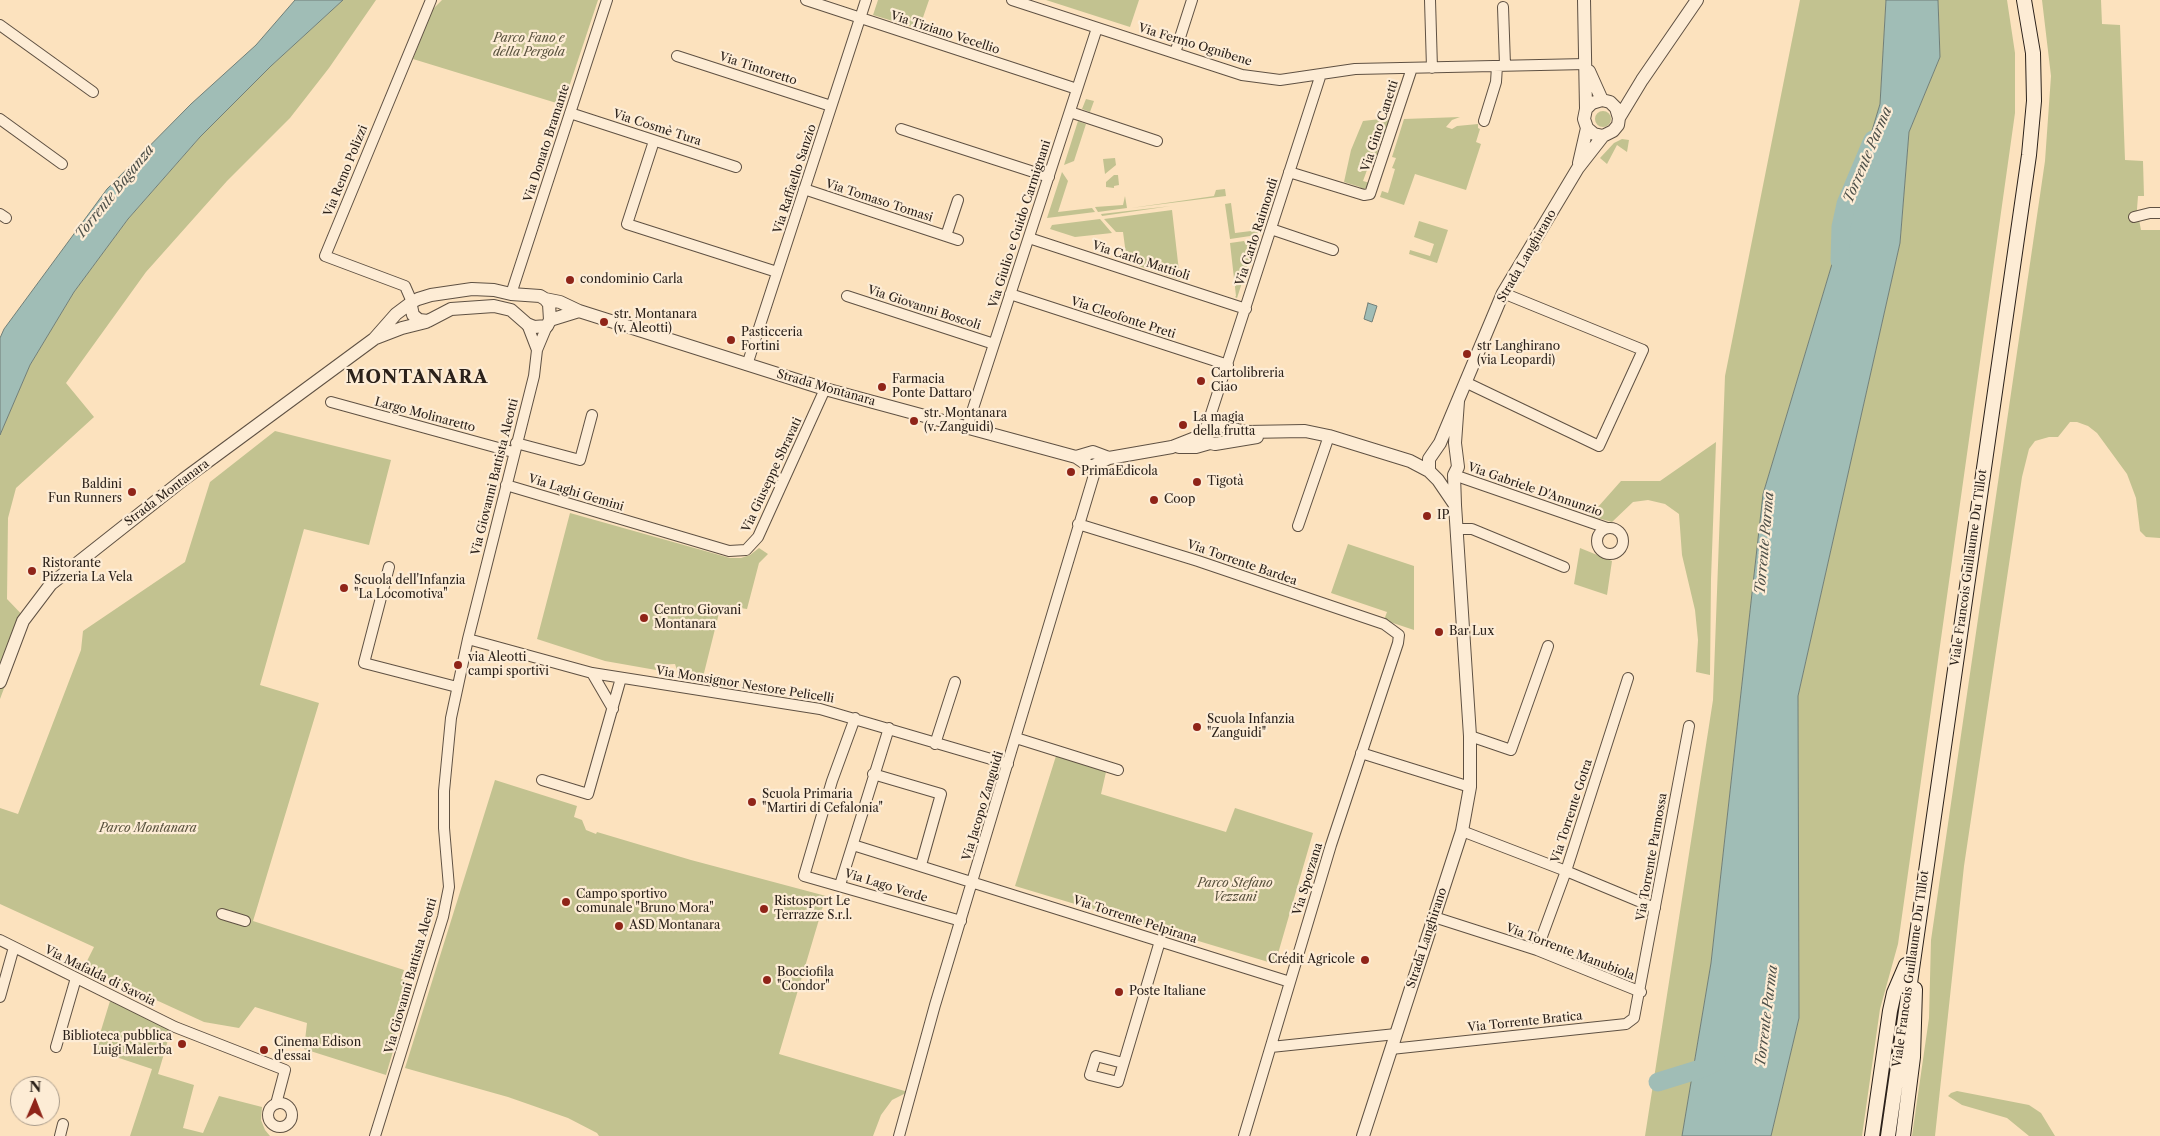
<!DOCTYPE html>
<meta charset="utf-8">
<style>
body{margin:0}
#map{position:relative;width:2160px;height:1136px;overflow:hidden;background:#fce2be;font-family:"Libre Caslon Text",serif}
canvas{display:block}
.north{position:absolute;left:10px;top:1076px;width:50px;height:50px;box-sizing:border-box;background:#fdecd5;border:1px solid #a99b8a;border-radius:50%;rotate:1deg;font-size:14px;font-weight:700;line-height:20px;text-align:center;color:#2b211a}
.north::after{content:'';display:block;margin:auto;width:18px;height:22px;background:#8f2418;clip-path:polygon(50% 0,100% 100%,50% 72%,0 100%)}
</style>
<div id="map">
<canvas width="2160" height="1136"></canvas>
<div class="north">N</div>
</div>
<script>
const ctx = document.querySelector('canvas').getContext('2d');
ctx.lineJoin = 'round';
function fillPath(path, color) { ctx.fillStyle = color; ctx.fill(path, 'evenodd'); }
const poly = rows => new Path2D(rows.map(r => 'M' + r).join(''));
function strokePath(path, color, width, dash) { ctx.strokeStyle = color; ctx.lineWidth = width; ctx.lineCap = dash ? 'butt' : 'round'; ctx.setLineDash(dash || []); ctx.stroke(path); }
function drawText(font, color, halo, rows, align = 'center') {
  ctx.font = font + ' "Libre Caslon Text",serif'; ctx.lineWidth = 4.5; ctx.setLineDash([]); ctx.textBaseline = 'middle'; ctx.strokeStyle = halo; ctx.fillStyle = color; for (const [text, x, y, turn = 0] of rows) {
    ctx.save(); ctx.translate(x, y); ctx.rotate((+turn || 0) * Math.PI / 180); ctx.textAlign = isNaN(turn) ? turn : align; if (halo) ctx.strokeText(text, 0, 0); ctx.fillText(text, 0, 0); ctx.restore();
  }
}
fillPath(poly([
 [343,0,376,0,329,68,290,118,227,181,146,272,66,383,94,417,16,488,8,518,7,599,29,622,0,699,0,435,30,365,74,292,128,219,200,137,271,66],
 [442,0,598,0,563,105,413,59,432,10],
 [878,0,929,0,919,29,873,15],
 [1046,0,1139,0,1130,27],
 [1800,0,1886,0,1880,104,1763,494,1711,963,1682,1136,1645,1136,1713,700,1725,376],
 [1938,0,2007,0,2015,53,2015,113,1898,944,1880,1009,1862,1136,1771,1136,1799,1018,1798,696,1900,243,1909,132,1940,57],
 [2042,0,2101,0,2102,24,2120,25,2125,160,2143,161,2144,196,2138,196,2137,209,2141,230,2160,230,2160,538,2146,537,2140,531,2136,498,2127,474,2097,433,2088,426,2077,422,2070,422,2058,437,2049,437,2035,441,2029,449,2022,477,1964,866,1935,1136,1912,1136,1929,1018,1931,940,2045,161,2051,76],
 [1086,99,1094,101,1090,112,1082,109],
 '1595 119a8 8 0 1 1 16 0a8 8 0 1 1-16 0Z',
 [1460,117,1452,120,1446,127,1452,129,1457,126,1478,124,1478,128,1480,129,1476,142,1481,144,1466,190,1415,174,1404,205,1380,197,1382,191,1388,193,1395,169,1392,168,1396,158,1392,157,1404,119],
 [1389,118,1392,120,1385,141,1381,140,1375,160,1371,159,1363,181,1370,183,1368,187,1361,190,1360,187,1344,182,1351,150,1363,121],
 [1078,121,1086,124,1074,161,1064,165],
 [1622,139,1629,140,1627,152,1617,145,1607,164,1600,158,1614,143],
 [1115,158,1116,165,1105,174,1103,159],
 [1062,172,1068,181,1058,212,1092,208,1095,212,1047,218],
 [1114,175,1118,175,1119,185,1114,186,1114,188,1106,187,1106,182],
 [1225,189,1226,196,1131,208,1214,196,1216,190],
 [1125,196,1127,208,1098,212,1095,207,1123,205],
 [1231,203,1235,233,1259,230,1257,235,1230,239,1225,204],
 [1171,206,1102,216,1101,214],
 [1172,210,1180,280,1127,262,1123,232,1116,232,1104,219],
 [1100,219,1112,233,1075,237,1050,229,1052,225],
 [1419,221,1448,230,1437,263,1409,254,1410,250,1430,256,1434,244,1414,237],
 [1244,241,1245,243,1255,243,1237,298,1235,297,1236,296,1230,243],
 [275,431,391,460,369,545,304,529,260,685,319,703,253,921,404,970,401,979,413,983,386,1075,304,1049,307,1023,255,1007,239,1028,204,1022,84,967,94,947,0,904,0,808,18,814,81,650,83,631,185,562,210,482],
 [1716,442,1711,579,1710,675,1696,672,1698,640,1695,610,1682,555,1679,514,1665,504,1648,500,1633,502,1612,522,1590,516,1621,481,1660,481],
 [570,513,730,558,741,558,750,555,759,548,768,554,759,563,747,609,721,605,703,677,678,673,675,664,655,665,656,670,605,661,537,639],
 [1348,544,1414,566,1414,630,1384,620,1387,612,1331,593],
 [1580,548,1612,561,1607,595,1574,584],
 [1056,756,1106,772,1101,794,1226,832,1235,808,1313,833,1275,964,1015,886],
 [495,780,577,806,574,817,582,820,586,830,596,834,597,832,691,860,826,896,779,1054,908,1092,892,1100,881,1115,873,1136,599,1136,597,1133,568,1118,508,1097,405,1068],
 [110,1001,171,1030,158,1074,194,1085,183,1128,203,1133,219,1096,262,1107,261,1120,265,1130,270,1136,130,1136,152,1069,95,1050],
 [1957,1091,2029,1105,2041,1113,2055,1136,2029,1136,2007,1118,1962,1105,1948,1096,1951,1093]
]), '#c2c290');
const water = poly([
 [295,0,343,0,271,66,200,137,128,219,74,292,30,365,0,435,0,338,4,329,107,189,191,104,256,45,295,0],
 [1886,0,1938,0,1940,57,1909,132,1900,243,1798,696,1799,1018,1771,1136,1682,1136,1711,963,1763,494,1880,104,1886,0],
 [1368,303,1377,306,1372,322,1364,319,1368,303]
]);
fillPath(water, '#a0bdb6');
strokePath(water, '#717f78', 1);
strokePath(poly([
 [1840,261,1841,227,1846,204,1873,140],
 [1658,1082,1700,1069,1716,1061]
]), '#a0bdb6', 19);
const minor = poly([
 [806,0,1077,89],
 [1012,0,1242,75,1280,80,1355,69,1586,64],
 [1430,0,1432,68],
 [1503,7,1505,65],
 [0,25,93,92],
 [1175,53,1192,0],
 [677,56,831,106],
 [1070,112,1157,141],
 [570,113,736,167],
 [0,119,62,164],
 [1484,121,1496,82,1497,66],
 [901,129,1049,177],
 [654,141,627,224,777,272],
 [1289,172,1364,195,1370,194,1412,68],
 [804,189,958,240],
 [0,214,6,218],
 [2134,217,2150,213,2160,213],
 [1271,229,1333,250],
 [946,236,958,200],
 [1029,238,1246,309],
 [511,294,607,0],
 [1010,294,1228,365],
 [847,296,994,344],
 [412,302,405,286,325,256,431,0],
 [527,324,537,350],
 [747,365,866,0],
 [1465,382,1599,446,1643,350,1503,293],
 [331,402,513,452],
 [1207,426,1321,74],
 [967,427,1097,28],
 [516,443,580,460,592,415],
 [1454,475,1607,528],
 [506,485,729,551,746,550,758,537,825,389],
 [1078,524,1198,561,1384,624,1399,635,1398,643,1331,845,1244,1136],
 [1298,526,1329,436],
 '1597 541a13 13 0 1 1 26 0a13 13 0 1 1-26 0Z',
 [1456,529,1472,529,1564,567],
 [389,567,364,663,457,687],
 [468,639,592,673,820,709,1008,764],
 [592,673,613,709],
 [855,718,832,781,804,876,961,921],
 [1470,736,1511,750,1548,646],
 [1016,738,1118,770],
 [935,744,955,682],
 [1361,753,1470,787],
 [873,774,941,794,921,865],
 [542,780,588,794,621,678],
 [1462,831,1566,871,1655,908],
 [853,845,1290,982],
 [840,885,889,728],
 [222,914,245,921],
 [1434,917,1537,950,1641,992],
 [0,940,175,1027,285,1070,276,1104],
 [1537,950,1566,871,1628,678],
 [0,997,14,947],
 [56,1047,76,978],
 [1271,1047,1396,1034],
 [1391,1049,1626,1024,1634,1018,1689,726],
 [1123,1063,1096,1056,1090,1075,1118,1082,1160,941],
 '268 1115a12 12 0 1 1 24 0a12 12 0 1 1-24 0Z',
 [60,1136,63,1124],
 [375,1136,443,917,449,887,444,828,444,791,451,718,468,639,534,376,537,350,547,326],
 [899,1136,935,1005,1097,465]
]);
const tertiary = poly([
 [1584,0,1586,109],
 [1589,71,1602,100],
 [1603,136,1594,134,1587,128,1584,119,1586,109,1592,103,1602,100,1610,102,1616,108,1619,118],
 [1579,163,1587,128],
 [472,289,494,290,511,294,540,296,545,299,549,304,550,320,547,326,534,327,527,324,511,310,494,306,451,309,428,321,419,320,413,315,411,306,412,302,418,299,431,295,472,289],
 [545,299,560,302,579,311,825,389,1076,457,1091,467,1109,458,1172,447,1205,434],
 [550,320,579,311],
 [376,338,402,328,426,322],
 [1210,443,1206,439,1205,430,1210,423,1215,422,1219,422,1225,427,1246,432,1305,431,1329,436,1410,461,1429,471],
 [1179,447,1196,447,1210,443,1215,444,1257,437],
 [1076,457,1093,452,1109,458],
 [1455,505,1438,480,1429,471,1429,459,1440,443,1503,293,1578,168,1603,136,1613,131,1618,125,1619,118,1642,80,1697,0],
 [0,682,23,621,51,584,184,479,374,339,396,314,412,302],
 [1363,1136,1462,831,1470,787,1470,736,1455,505,1454,475,1458,467,1455,443,1458,401]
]);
const secondary = poly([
 [1872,1136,1890,1011,1894,993,1906,965],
 [1888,1136,2029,155,2034,101,2033,53,2024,0],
 [1903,1136,1913,1057,1915,989]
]);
strokePath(minor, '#5f5143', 12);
strokePath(tertiary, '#5f5143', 14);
strokePath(secondary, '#2b211a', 16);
strokePath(minor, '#fdecd5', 10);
strokePath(tertiary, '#fdecd5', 12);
strokePath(secondary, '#fdecd5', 14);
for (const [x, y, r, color] of [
 [570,280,5,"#8f2418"],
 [604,322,5,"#8f2418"],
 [731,340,5,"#8f2418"],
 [1467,354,5,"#8f2418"],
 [1201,381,5,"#8f2418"],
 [882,387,5,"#8f2418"],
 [914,421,5,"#8f2418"],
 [1183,425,5,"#8f2418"],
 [1071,472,5,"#8f2418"],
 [1197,482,5,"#8f2418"],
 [132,492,5,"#8f2418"],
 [1154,500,5,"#8f2418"],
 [1427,516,5,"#8f2418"],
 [32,571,5,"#8f2418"],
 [344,588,5,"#8f2418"],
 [644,618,5,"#8f2418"],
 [1439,632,5,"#8f2418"],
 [458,665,5,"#8f2418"],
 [1197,727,5,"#8f2418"],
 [752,802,5,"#8f2418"],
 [566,902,5,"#8f2418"],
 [764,909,5,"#8f2418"],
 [619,926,5,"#8f2418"],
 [1365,960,5,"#8f2418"],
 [767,980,5,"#8f2418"],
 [1119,992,5,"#8f2418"],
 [182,1044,5,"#8f2418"],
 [264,1050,5,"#8f2418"]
]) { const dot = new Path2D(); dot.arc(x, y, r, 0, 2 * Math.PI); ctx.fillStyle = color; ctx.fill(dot); strokePath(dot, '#fdecd5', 2); }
drawText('12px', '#2b211a', '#fdecd5', [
 ["Via Tiziano Vecellio",945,33,18],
 ["Via Fermo Ognibene",1195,45,17],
 ["Via Tintoretto",758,69,18],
 ["Via Gino Canetti",1380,126,-72],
 ["Via Cosmè Tura",657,128,18],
 ["Via Donato Bramante",547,143,-72],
 ["Via Remo Polizzi",346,171,-68],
 ["Via Raffaello Sanzio",795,179,-72],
 ["Via Tomaso Tomasi",879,201,18],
 ["Via Giulio e Guido Carmignani",1020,224,-72],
 ["Via Carlo Raimondi",1257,232,-72],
 ["Strada Langhirano",1527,256,-60],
 ["Via Carlo Mattioli",1141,261,18],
 ["Via Giovanni Boscoli",924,308,18],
 ["Via Cleofonte Preti",1123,318,18],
 ["Strada Montanara",826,388,16],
 ["Largo Molinaretto",425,415,15],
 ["Via Giuseppe Sbravati",772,475,-65],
 ["Via Giovanni Battista Aleotti",495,477,-76],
 ["Via Gabriele D'Annunzio",1535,490,19],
 ["Strada Montanara",167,493,-37],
 ["Via Laghi Gemini",576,493,17],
 ["Via Torrente Bardea",1242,563,19],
 ["Viale Francois Guillaume Du Tillot",1969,568,-82],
 ["Via Monsignor Nestore Pelicelli",745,685,9],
 ["Via Jacopo Zanguidi",983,806,-73],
 ["Via Torrente Gotra",1572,811,-72],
 ["Via Torrente Parmossa",1652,857,-80],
 ["Via Sporzana",1308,879,-73],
 ["Via Lago Verde",886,886,17],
 ["Via Torrente Pelpirana",1135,920,18],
 ["Strada Langhirano",1427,938,-72],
 ["Via Torrente Manubiola",1570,952,21],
 ["Viale Francois Guillaume Du Tillot",1911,969,-82],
 ["Via Mafalda di Savoia",100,976,26],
 ["Via Giovanni Battista Aleotti",411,976,-74],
 ["Via Torrente Bratica",1525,1022,-6]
]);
drawText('italic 12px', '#58513d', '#fdecd5', [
 ["Parco Fano e",529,39],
 ["della Pergola",529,53],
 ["Parco Montanara",148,829],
 ["Parco Stefano",1235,884],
 ["Vezzani",1235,898]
]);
drawText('12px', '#2b211a', '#fdecd5', [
 ["condominio Carla",580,280],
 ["str. Montanara",614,315],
 ["(v. Aleotti)",614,329],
 ["Pasticceria",741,333],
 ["Fortini",741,347],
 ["str Langhirano",1477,347],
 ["(via Leopardi)",1477,361],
 ["Cartolibreria",1211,374],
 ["Ciao",1211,388],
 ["Farmacia",892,380],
 ["Ponte Dattaro",892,394],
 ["str. Montanara",924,414],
 ["(v. Zanguidi)",924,428],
 ["La magia",1193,418],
 ["della frutta",1193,432],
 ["PrimaEdicola",1081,472],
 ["Tigotà",1207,482],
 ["Baldini",122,485,"right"],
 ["Fun Runners",122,499,"right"],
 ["Coop",1164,500],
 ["IP",1437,516],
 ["Ristorante",42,564],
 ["Pizzeria La Vela",42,578],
 ["Scuola dell'Infanzia",354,581],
 ["\"La Locomotiva\"",354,595],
 ["Centro Giovani",654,611],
 ["Montanara",654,625],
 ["Bar Lux",1449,632],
 ["via Aleotti",468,658],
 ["campi sportivi",468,672],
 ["Scuola Infanzia",1207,720],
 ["\"Zanguidi\"",1207,734],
 ["Scuola Primaria",762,795],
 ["\"Martiri di Cefalonia\"",762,809],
 ["Campo sportivo",576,895],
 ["comunale \"Bruno Mora\"",576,909],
 ["Ristosport Le",774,902],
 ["Terrazze S.r.l.",774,916],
 ["ASD Montanara",629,926],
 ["Crédit Agricole",1355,960,"right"],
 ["Bocciofila",777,973],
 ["\"Condor\"",777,987],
 ["Poste Italiane",1129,992],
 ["Biblioteca pubblica",172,1037,"right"],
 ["Luigi Malerba",172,1051,"right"],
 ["Cinema Edison",274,1043],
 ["d'essai",274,1057]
], 'left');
drawText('italic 14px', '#4e5049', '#fdecd5', [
 ["Torrente Parma",1868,155,-67],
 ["Torrente Baganza",115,192,-51],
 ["Torrente Parma",1765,543,-85],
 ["Torrente Parma",1767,1016,-83]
]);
ctx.letterSpacing = '1px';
drawText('bold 18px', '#2b211a', '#fdecd5', [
 ["MONTANARA",417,378]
]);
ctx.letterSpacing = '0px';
</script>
